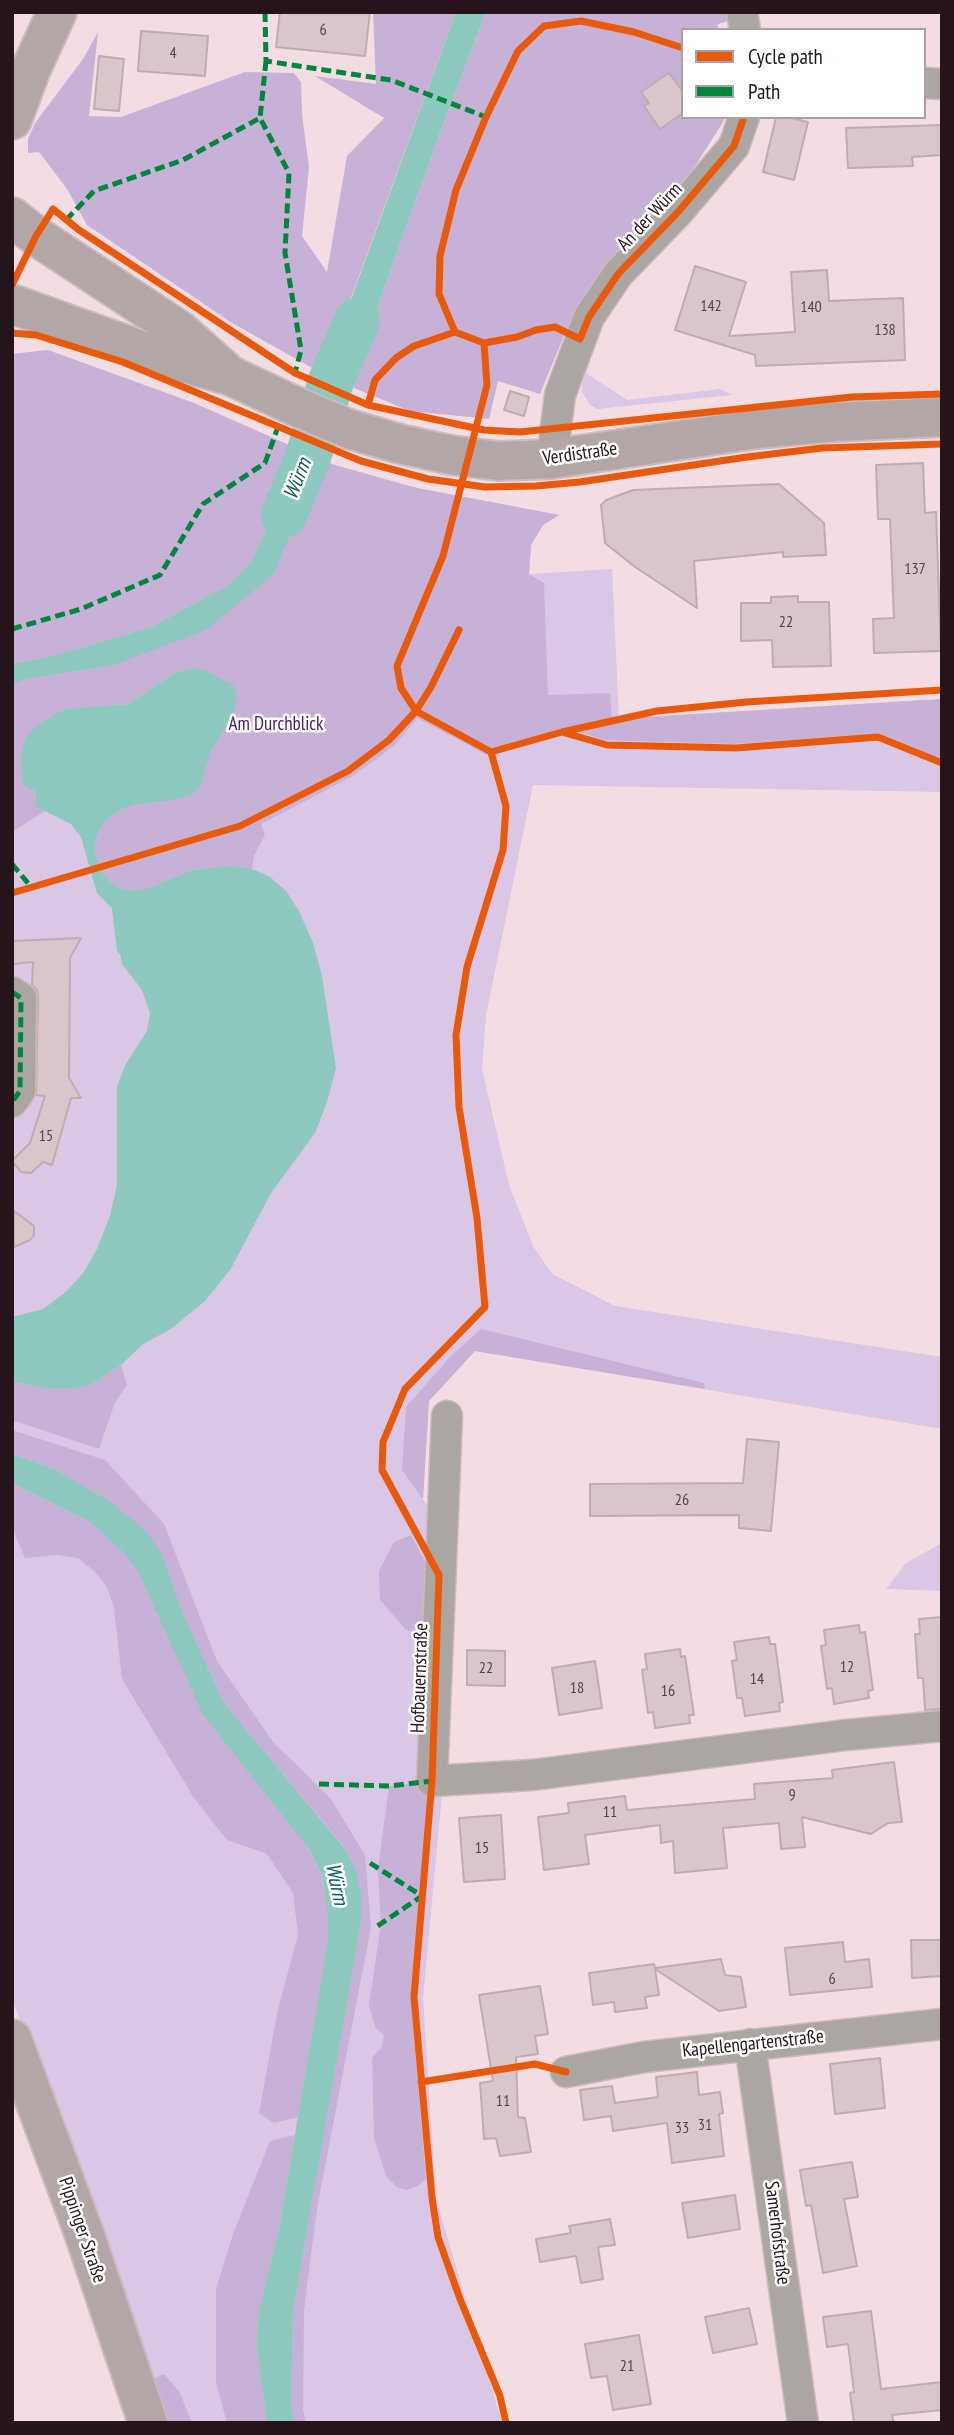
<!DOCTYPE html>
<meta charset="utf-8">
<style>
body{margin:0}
#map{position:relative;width:954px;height:2435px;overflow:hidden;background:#f3dde2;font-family:"PT Sans Narrow",sans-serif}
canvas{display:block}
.frame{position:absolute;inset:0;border:14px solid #251419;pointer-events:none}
.legend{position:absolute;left:681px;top:28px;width:245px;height:91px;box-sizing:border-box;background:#fff;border:2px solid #a8a1a3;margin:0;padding:9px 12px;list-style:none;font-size:21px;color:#251419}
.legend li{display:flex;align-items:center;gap:14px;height:35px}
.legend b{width:35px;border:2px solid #a8a1a3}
</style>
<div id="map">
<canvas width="954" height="2435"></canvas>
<div class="frame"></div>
<ul class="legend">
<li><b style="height:9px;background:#e8590c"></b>Cycle path</li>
<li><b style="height:9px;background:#00873e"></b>Path</li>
</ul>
</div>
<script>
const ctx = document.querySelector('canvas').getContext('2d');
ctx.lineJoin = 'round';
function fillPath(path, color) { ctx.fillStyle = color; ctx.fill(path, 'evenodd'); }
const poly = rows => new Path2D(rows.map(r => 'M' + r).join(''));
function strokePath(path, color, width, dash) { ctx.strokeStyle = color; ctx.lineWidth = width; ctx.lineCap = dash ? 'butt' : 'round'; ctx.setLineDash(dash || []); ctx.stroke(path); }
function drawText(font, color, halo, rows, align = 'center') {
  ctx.font = font + ' "PT Sans Narrow",sans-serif'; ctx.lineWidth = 5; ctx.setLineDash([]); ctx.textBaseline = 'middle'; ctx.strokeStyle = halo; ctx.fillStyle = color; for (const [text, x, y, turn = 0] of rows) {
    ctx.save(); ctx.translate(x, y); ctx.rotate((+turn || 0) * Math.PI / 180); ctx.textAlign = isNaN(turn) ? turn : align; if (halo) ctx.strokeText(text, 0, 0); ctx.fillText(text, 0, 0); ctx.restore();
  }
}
fillPath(poly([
 [48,350,194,403,342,468,417,488,559,515,543,525,531,545,529,574,612,569,619,719,942,699,942,797,940,792,533,785,486,1015,482,1069,509,1185,533,1246,552,1274,615,1306,942,1357,942,1429,475,1351,429,1401,423,1499,453,1544,443,1783,423,1998,436,2199,502,2423,164,2423,12,1998,12,354],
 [586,373,627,400,720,389,732,395,597,409,590,405,582,392,582,385],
 [942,1543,942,1591,886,1589,906,1563]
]), '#dac6e5');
fillPath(poly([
 [373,12,456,12,323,374,232,323,87,225,67,189,39,152,28,153,28,139,35,123,83,59,98,32,89,116,121,117,245,72,294,73,301,82,302,114,309,167,302,236,327,272,347,156,384,118,315,76,376,84],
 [486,12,726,12,728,21,718,24,718,30,683,30,683,117,724,117,723,122,690,174,599,283,570,321,540,394,498,381,489,419,410,411,349,386,447,114],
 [48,350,194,403,291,446,299,454,252,561,229,585,151,627,53,656,12,664,12,354],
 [321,461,417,488,559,515,543,525,531,545,529,574,544,583,548,695,610,693,612,721,562,732,487,755,417,718,395,745,353,776,261,824,265,835,254,856,252,869,230,866,192,870,152,887,135,891,117,887,104,876,95,851,95,841,103,823,117,812,133,805,174,800,202,782,211,752,234,711,212,673,193,669,173,674,128,704,65,709,24,740,20,762,23,785,36,792,35,805,45,811,12,832,12,685,26,679,111,666,274,574],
 [942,699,942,760,881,734,733,744,604,740,577,731,627,718],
 [481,1329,704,1383,705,1389,475,1351,429,1401,423,1499,402,1470,406,1407,452,1355],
 [121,1365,127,1385,115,1402,99,1449,12,1420,12,1382,45,1388,76,1388,89,1386],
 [12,1430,105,1460,164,1524,217,1661,273,1742,331,1799,365,1855,371,1927,317,2208,304,2311,303,2410,306,2423,294,2423,291,2406,293,2311,361,1924,361,1893,346,1849,224,1703,183,1613,161,1552,108,1500,56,1470,12,1454],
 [12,1483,90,1522,124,1553,139,1573,309,1850,322,1875,327,1905,328,1940,298,2117,274,2123,259,2113,278,2009,298,1935,293,1893,267,1854,227,1840,194,1798,122,1679,114,1608,107,1587,95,1572,78,1558,58,1555,25,1558,12,1527],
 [411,1535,434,1579,424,1633,406,1630,380,1600,379,1571,394,1542],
 [432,1781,411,1997,426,2179,418,2186,407,2190,397,2187,386,2176,374,2138,372,2058,382,2047,384,2035,375,2027,369,2005,381,1924,378,1869,389,1786],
 [295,2135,279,2229,259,2311,256,2344,267,2423,227,2423,216,2382,216,2289,233,2234,270,2141],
 [164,2374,179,2391,192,2423,164,2423,149,2381]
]), '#c8b1d6');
fillPath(poly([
 [456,12,486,12,447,114,349,386,323,376],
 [299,454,321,461,274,574,206,630,111,666,26,679,12,685,12,664,53,656,151,627,229,585,252,561],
 [193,668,207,671,233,685,237,696,234,711,211,752,202,782,193,794,174,800,133,805,117,812,103,823,95,841,95,851,104,876,117,887,135,891,152,887,192,870,230,866,252,869,270,877,286,891,299,911,313,943,322,976,336,1068,327,1102,315,1133,271,1193,230,1270,205,1301,171,1329,143,1344,121,1365,89,1386,76,1388,45,1388,12,1382,12,1317,43,1309,66,1292,84,1272,97,1249,110,1216,117,1185,117,1086,126,1064,147,1031,150,1013,142,990,122,964,120,954,117,951,112,908,97,893,81,837,71,824,35,806,36,792,23,785,20,762,24,740,35,727,65,709,128,704,173,674],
 [12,1454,56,1470,108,1500,145,1530,161,1552,183,1613,224,1703,346,1850,356,1871,361,1893,361,1924,293,2311,291,2406,294,2423,267,2423,256,2344,259,2311,279,2229,328,1940,327,1905,322,1875,309,1849,202,1713,139,1573,124,1553,90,1522,12,1483]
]), '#8ec9c0');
strokePath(poly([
 [284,515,308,457,332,378,357,321]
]), '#8ec9c0', 46);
const building = poly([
 [280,12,370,12,365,56,276,47,280,12],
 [141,31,208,36,205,76,138,71,141,31],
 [99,56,124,59,119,111,94,109,99,56],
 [669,73,683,92,683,113,660,129,644,106,649,103,641,92,669,73],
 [776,117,787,117,808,122,794,180,763,172,776,117],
 [942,125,942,155,912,157,913,166,848,168,846,128,942,125],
 [695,266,746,282,729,336,795,332,791,272,827,270,829,301,903,298,905,360,756,366,755,355,675,330,695,266],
 [510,391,529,397,524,416,504,410,510,391],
 [923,463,925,513,936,512,941,651,874,653,873,619,894,618,890,519,878,519,876,465,923,463],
 [779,484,824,523,826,555,783,557,783,552,694,561,697,608,635,567,605,543,601,505,606,500,633,490,779,484],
 [798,596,798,602,829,602,831,666,773,667,772,640,741,641,741,603,771,603,771,597,798,596],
 [81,938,70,958,69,1078,81,1098,71,1098,52,1165,43,1162,31,1173,21,1172,12,1161,30,1143,45,1096,36,1095,38,998,37,990,32,985,33,962,12,964,12,941,81,938],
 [14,1211,34,1226,34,1235,30,1240,14,1247,14,1211],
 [747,1439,779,1442,771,1531,739,1528,739,1515,590,1516,590,1484,743,1483,747,1439],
 [942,1617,942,1709,925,1710,923,1678,918,1678,915,1634,920,1634,919,1619,942,1617],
 [859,1625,860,1633,865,1632,873,1690,868,1691,869,1698,834,1704,832,1688,827,1689,821,1646,826,1645,824,1630,859,1625],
 [769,1637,770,1644,775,1644,783,1702,779,1703,780,1711,745,1716,742,1698,737,1698,732,1661,737,1660,734,1642,769,1637],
 [680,1649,681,1657,685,1656,694,1715,689,1715,690,1723,655,1728,653,1712,648,1713,642,1670,647,1669,645,1654,680,1649],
 [467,1650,505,1651,505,1686,467,1685,467,1650],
 [595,1661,602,1708,559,1715,552,1668,595,1661],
 [894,1762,902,1822,888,1823,871,1834,802,1817,805,1847,781,1849,779,1823,723,1828,727,1868,675,1873,673,1841,661,1843,660,1825,585,1835,589,1864,544,1870,538,1817,569,1813,568,1803,625,1796,627,1810,755,1799,754,1784,833,1778,832,1770,894,1762],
 [501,1815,505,1879,464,1882,459,1818,501,1815],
 [911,1940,942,1940,942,1976,912,1978,911,1940],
 [843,1942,845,1962,869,1959,872,1987,790,1995,785,1948,843,1942],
 [721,1959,725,1975,741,1977,746,2007,719,2011,655,1969,659,1995,645,1997,647,2008,615,2012,614,2002,593,2005,589,1973,654,1964,655,1968,721,1959],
 [540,1986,548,2034,535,2036,538,2054,516,2057,518,2117,525,2118,531,2152,500,2156,496,2138,484,2139,480,2083,493,2081,479,1995,540,1986],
 [880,2058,885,2108,835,2114,830,2064,880,2058],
 [697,2072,699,2095,720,2092,723,2113,719,2114,724,2156,672,2163,667,2123,613,2131,611,2116,584,2120,580,2090,612,2086,615,2103,658,2097,656,2077,697,2072],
 [852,2162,858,2197,844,2199,857,2266,823,2273,811,2205,806,2206,800,2170,852,2162],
 [735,2195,740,2229,688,2238,682,2203,735,2195],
 [610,2219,615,2245,598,2247,603,2279,581,2283,576,2256,540,2262,536,2239,571,2233,569,2226,610,2219],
 [749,2308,757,2344,713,2353,705,2317,749,2308],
 [871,2311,881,2389,942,2382,942,2410,892,2415,894,2423,854,2423,850,2393,854,2392,848,2344,827,2347,823,2317,871,2311],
 [639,2335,651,2404,613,2410,607,2376,591,2378,585,2344,639,2335]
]);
fillPath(building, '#d9c6cb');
strokePath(building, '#beacb0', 2);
const minor = poly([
 [742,12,745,30],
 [924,83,942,84],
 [552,459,560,395,589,317,618,274,678,212,734,146,744,117],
 [12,992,21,998,20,1091,12,1102],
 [447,1416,432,1781,532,1775,846,1735,942,1726],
 [750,2044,803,2423],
 [566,2072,644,2057,942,2024]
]);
const major = poly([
 [12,120,31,69,57,12],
 [12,217,36,236,179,330,224,370],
 [12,304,151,354,231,376,297,407,349,429,400,444,451,455,498,461,552,459,756,429,835,422,942,417],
 [12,2039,84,2233,148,2423]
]);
strokePath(minor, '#ccbabf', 33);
strokePath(major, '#ccbabf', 42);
strokePath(minor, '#aca6a3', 30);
strokePath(major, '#b2a7a6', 38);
strokePath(poly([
 [265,12,266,61,391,80,486,117],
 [266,61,260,118,289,173,285,253,301,350,295,373],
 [66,220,94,191,183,160,260,118],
 [12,629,81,609,160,575,203,504,265,463,278,427],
 [12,864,32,888],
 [12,992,21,998,20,1091,12,1102],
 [319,1784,389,1786,432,1781,432,1786],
 [370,1863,422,1896,376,1927]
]), '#00873e', 5, [10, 5]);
strokePath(poly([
 [12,285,36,236,53,209,79,230,295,373,368,405,484,430,520,432,852,397,942,394],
 [455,332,439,294,440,256,456,190,486,117,518,51,544,26,581,21,634,32,683,48],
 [12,333,36,335,123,362,361,461,428,479,485,487,536,486,580,482,747,457,822,448,942,444],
 [484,343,487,385,443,556,397,666,401,688,416,711,491,752,562,732,657,711,746,702,942,690],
 [484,343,517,337,536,330,555,327,580,339,589,317,618,274,678,212,734,146,744,117],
 [368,405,375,380,396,358,414,346,455,332,484,343],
 [565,733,607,745,736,748,878,737,942,763],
 [491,752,506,806,503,850,467,967,456,1035,459,1107,477,1218,485,1307,405,1389,383,1442,382,1470,439,1575,432,1781,414,1997,432,2198,438,2237,460,2299,500,2396,506,2423],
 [12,893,240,826,348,771,389,740,416,711,431,687,459,630],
 [421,2082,535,2064,566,2072]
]), '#e8590c', 7);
drawText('16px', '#534246', null, [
 ["6",323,30],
 ["4",173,53],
 ["142",711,306],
 ["140",811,307],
 ["138",885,330],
 ["137",915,569],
 ["22",786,622],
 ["15",46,1136],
 ["26",682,1500],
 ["12",847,1667],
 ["22",486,1668],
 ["14",757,1679],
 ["18",577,1688],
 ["16",668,1691],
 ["9",792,1795],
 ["11",610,1812],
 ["15",482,1848],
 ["6",832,1979],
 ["11",503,2101],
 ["31",705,2125],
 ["33",682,2128],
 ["21",627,2366]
]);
drawText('19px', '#251419', '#fff', [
 ["An der Würm",650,217,-47],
 ["Verdistraße",580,454,-8],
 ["Hofbauernstraße",420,1678,-88],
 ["Kapellengartenstraße",753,2044,-6],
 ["Pippinger Straße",82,2230,71],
 ["Samerhofstraße",777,2233,83]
]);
drawText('19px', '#3f1c67', '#fff', [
 ["Am Durchblick",276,725]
]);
drawText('italic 21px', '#0b5d53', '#fff', [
 ["Würm",298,479,-68],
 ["Würm",336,1884,78]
]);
</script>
